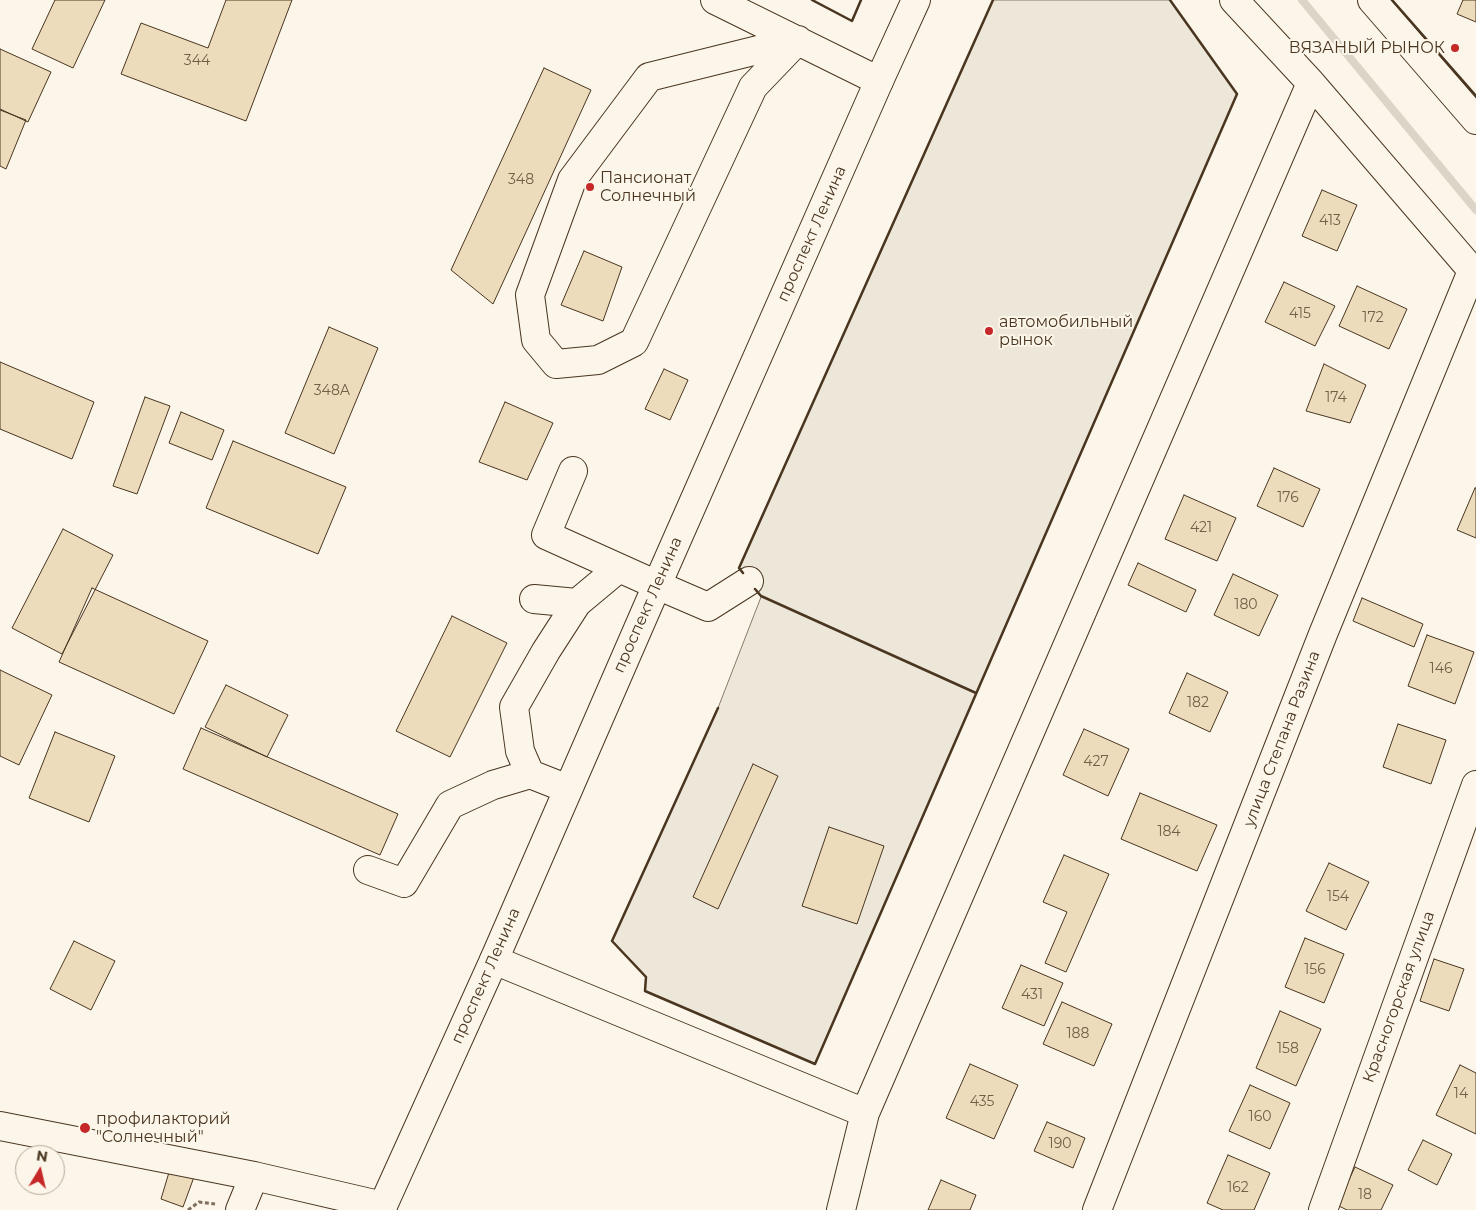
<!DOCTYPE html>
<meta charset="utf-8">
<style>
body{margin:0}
#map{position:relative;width:1476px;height:1210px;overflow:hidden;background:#fbf6e9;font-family:Montserrat,sans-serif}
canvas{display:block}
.north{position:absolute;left:15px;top:1145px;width:50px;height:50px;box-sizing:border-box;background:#fbf6e9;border:1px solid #b4a999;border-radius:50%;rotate:9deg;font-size:14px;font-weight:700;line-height:20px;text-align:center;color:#4a3520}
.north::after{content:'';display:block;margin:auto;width:18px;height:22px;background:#c62828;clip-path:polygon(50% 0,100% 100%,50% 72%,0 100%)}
</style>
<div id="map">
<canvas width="1476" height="1210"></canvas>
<div class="north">N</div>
</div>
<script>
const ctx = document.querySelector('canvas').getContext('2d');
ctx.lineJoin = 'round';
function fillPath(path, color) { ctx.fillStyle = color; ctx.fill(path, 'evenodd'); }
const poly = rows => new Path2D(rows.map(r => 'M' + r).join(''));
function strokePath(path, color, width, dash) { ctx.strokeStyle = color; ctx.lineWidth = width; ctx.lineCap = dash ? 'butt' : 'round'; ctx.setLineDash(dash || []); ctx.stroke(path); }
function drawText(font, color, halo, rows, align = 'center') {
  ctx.font = font + ' Montserrat,sans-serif'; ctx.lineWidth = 4; ctx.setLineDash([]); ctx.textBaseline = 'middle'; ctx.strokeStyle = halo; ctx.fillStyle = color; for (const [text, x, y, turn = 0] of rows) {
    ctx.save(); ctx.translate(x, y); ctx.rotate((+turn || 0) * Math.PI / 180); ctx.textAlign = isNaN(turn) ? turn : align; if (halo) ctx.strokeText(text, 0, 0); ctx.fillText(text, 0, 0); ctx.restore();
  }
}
const parking = poly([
 [993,0,1170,0,1237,94,815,1064,645,991,646,976,612,941,718,708,761,597,739,568,993,0]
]);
fillPath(parking, '#ede7d9');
strokePath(parking, '#887966', 1);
strokePath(poly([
 [1302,0,1476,210]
]), '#dcd4c6', 8);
const building = poly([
 [55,0,105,0,73,68,32,49,55,0],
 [226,0,292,0,246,121,121,74,141,23,208,48,226,0],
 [1463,0,1476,0,1476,22,1457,14,1463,0],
 [0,49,51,72,28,122,0,109,0,49],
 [544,68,591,90,493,304,451,270,544,68],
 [0,110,26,120,6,169,0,166,0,110],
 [1322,190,1357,205,1337,251,1302,236,1322,190],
 [584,251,622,267,603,321,561,305,584,251],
 [1284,282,1335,306,1315,346,1265,322,1284,282],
 [1357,286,1407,309,1389,349,1339,326,1357,286],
 [329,327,378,348,334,454,285,433,329,327],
 [0,362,94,402,72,459,0,429,0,362],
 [1324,364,1366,385,1350,423,1306,411,1324,364],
 [664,369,688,380,670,420,645,409,664,369],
 [145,397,170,406,137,494,113,486,145,397],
 [505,402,553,423,527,480,479,462,505,402],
 [181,412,224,430,212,460,169,443,181,412],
 [233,441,346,487,318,554,206,508,233,441],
 [1274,468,1320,489,1303,527,1257,506,1274,468],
 [1475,488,1476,488,1476,538,1457,530,1475,488],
 [1184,495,1236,518,1217,561,1165,539,1184,495],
 [63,529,113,555,62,654,12,628,63,529],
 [1138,563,1196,590,1186,612,1128,585,1138,563],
 [1233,574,1278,595,1259,636,1214,615,1233,574],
 [92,588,208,641,174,714,59,662,92,588],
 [1362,598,1423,624,1414,647,1353,621,1362,598],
 [452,616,507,643,450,757,396,731,452,616],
 [1427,635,1474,652,1455,704,1408,686,1427,635],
 [0,670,52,695,19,765,0,756,0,670],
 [1187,673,1228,692,1210,732,1169,713,1187,673],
 [226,685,288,715,267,757,205,727,226,685],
 [1398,724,1446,740,1431,784,1383,767,1398,724],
 [201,728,398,814,380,855,183,769,201,728],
 [1084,729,1129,749,1108,796,1063,775,1084,729],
 [55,732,115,756,89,822,29,798,55,732],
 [753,764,778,776,718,909,693,897,753,764],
 [1140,793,1217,825,1197,871,1121,839,1140,793],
 [829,827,884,846,857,924,802,906,829,827],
 [1064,855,1109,874,1066,972,1045,963,1067,912,1043,902,1064,855],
 [1329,863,1369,882,1346,930,1306,911,1329,863],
 [1305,938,1344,954,1324,1003,1285,987,1305,938],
 [74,941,115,961,91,1010,50,989,74,941],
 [1434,959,1464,969,1449,1011,1420,1001,1434,959],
 [1021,965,1063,983,1044,1026,1002,1008,1021,965],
 [1062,1002,1112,1024,1094,1066,1043,1044,1062,1002],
 [1280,1011,1321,1029,1296,1086,1256,1068,1280,1011],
 [970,1064,1018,1085,994,1139,946,1118,970,1064],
 [1460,1065,1476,1073,1476,1134,1436,1115,1460,1065],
 [1250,1085,1290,1103,1270,1149,1229,1131,1250,1085],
 [1047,1122,1085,1138,1073,1168,1034,1151,1047,1122],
 [1423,1140,1452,1154,1437,1185,1408,1170,1423,1140],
 [1228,1155,1270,1173,1254,1210,1223,1210,1207,1203,1228,1155],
 [1355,1167,1393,1185,1381,1210,1347,1210,1337,1205,1355,1167],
 [170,1169,194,1177,183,1207,161,1199,170,1169],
 [941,1180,976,1195,970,1210,928,1210,941,1180]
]);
fillPath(building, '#ecdcbc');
strokePath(building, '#4a3520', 1);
const minor = poly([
 [715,0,879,81],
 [1234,0,1311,83,1476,275],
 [1372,0,1476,120],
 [798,40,753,87,634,342,598,360,556,364,536,340,530,295,572,180,649,77,798,40],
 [573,471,546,535,657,585,708,607,749,581],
 [534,599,577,603],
 [568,789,530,774,520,751,514,707,546,651,577,603,619,568],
 [368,870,404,883,450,805,493,785,530,774],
 [494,960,865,1113],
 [0,1126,254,1176],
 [240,1210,254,1176,383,1206],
 [841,1210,865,1113,1311,83],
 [1097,1210,1323,634,1472,271],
 [1323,1210,1476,785]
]);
const major = poly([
 [381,1210,494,960,657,585,879,81,916,0]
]);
strokePath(minor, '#4a3520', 30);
strokePath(major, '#4a3520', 30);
strokePath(poly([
 [188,1210,199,1202,215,1204]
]), '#7f6f5c', 3, [4, 2.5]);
strokePath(minor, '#fbf6e9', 28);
strokePath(major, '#fbf6e9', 28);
strokePath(poly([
 [812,0,852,21,861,0],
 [1392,0,1476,96],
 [743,573,739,568,993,0],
 [755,589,761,596,976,693],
 [718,708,612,941,646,977,645,991,815,1064,1237,94,1170,0]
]), '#4a3520', 2.5);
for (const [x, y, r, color] of [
 [1455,48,5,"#c62828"],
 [590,187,5,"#c62828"],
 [989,331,5,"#c62828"],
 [85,1128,6,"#c62828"]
]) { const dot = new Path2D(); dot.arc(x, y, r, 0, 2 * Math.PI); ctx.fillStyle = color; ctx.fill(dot); strokePath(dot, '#fbf6e9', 2); }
drawText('14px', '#725f47', null, [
 ["344",197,61],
 ["348",521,180],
 ["413",1330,221],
 ["415",1300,314],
 ["172",1373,318],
 ["348А",332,391],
 ["174",1336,398],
 ["176",1288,498],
 ["421",1201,528],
 ["180",1246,605],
 ["146",1441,669],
 ["182",1198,703],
 ["427",1096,762],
 ["184",1169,832],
 ["154",1338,897],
 ["156",1315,970],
 ["431",1032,995],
 ["188",1078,1034],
 ["158",1288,1049],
 ["14",1461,1094],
 ["435",982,1102],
 ["160",1260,1117],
 ["190",1060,1144],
 ["162",1238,1188],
 ["18",1365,1195]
]);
drawText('16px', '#4a3520', '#fbf6e9', [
 ["ВЯЗАНЫЙ РЫНОК",1445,48,"right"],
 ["Пансионат",600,178],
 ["Солнечный",600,196],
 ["автомобильный",999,322],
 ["рынок",999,340],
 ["профилакторий",96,1119],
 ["\"Солнечный\"",96,1137]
], 'left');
drawText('16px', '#4a3520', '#fbf6e9', [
 ["проспект Ленина",812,234,-66],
 ["проспект Ленина",648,605,-66],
 ["улица Степана Разина",1282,739,-69],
 ["проспект Ленина",486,976,-66],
 ["Красногорская улица",1399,997,-70]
]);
</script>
